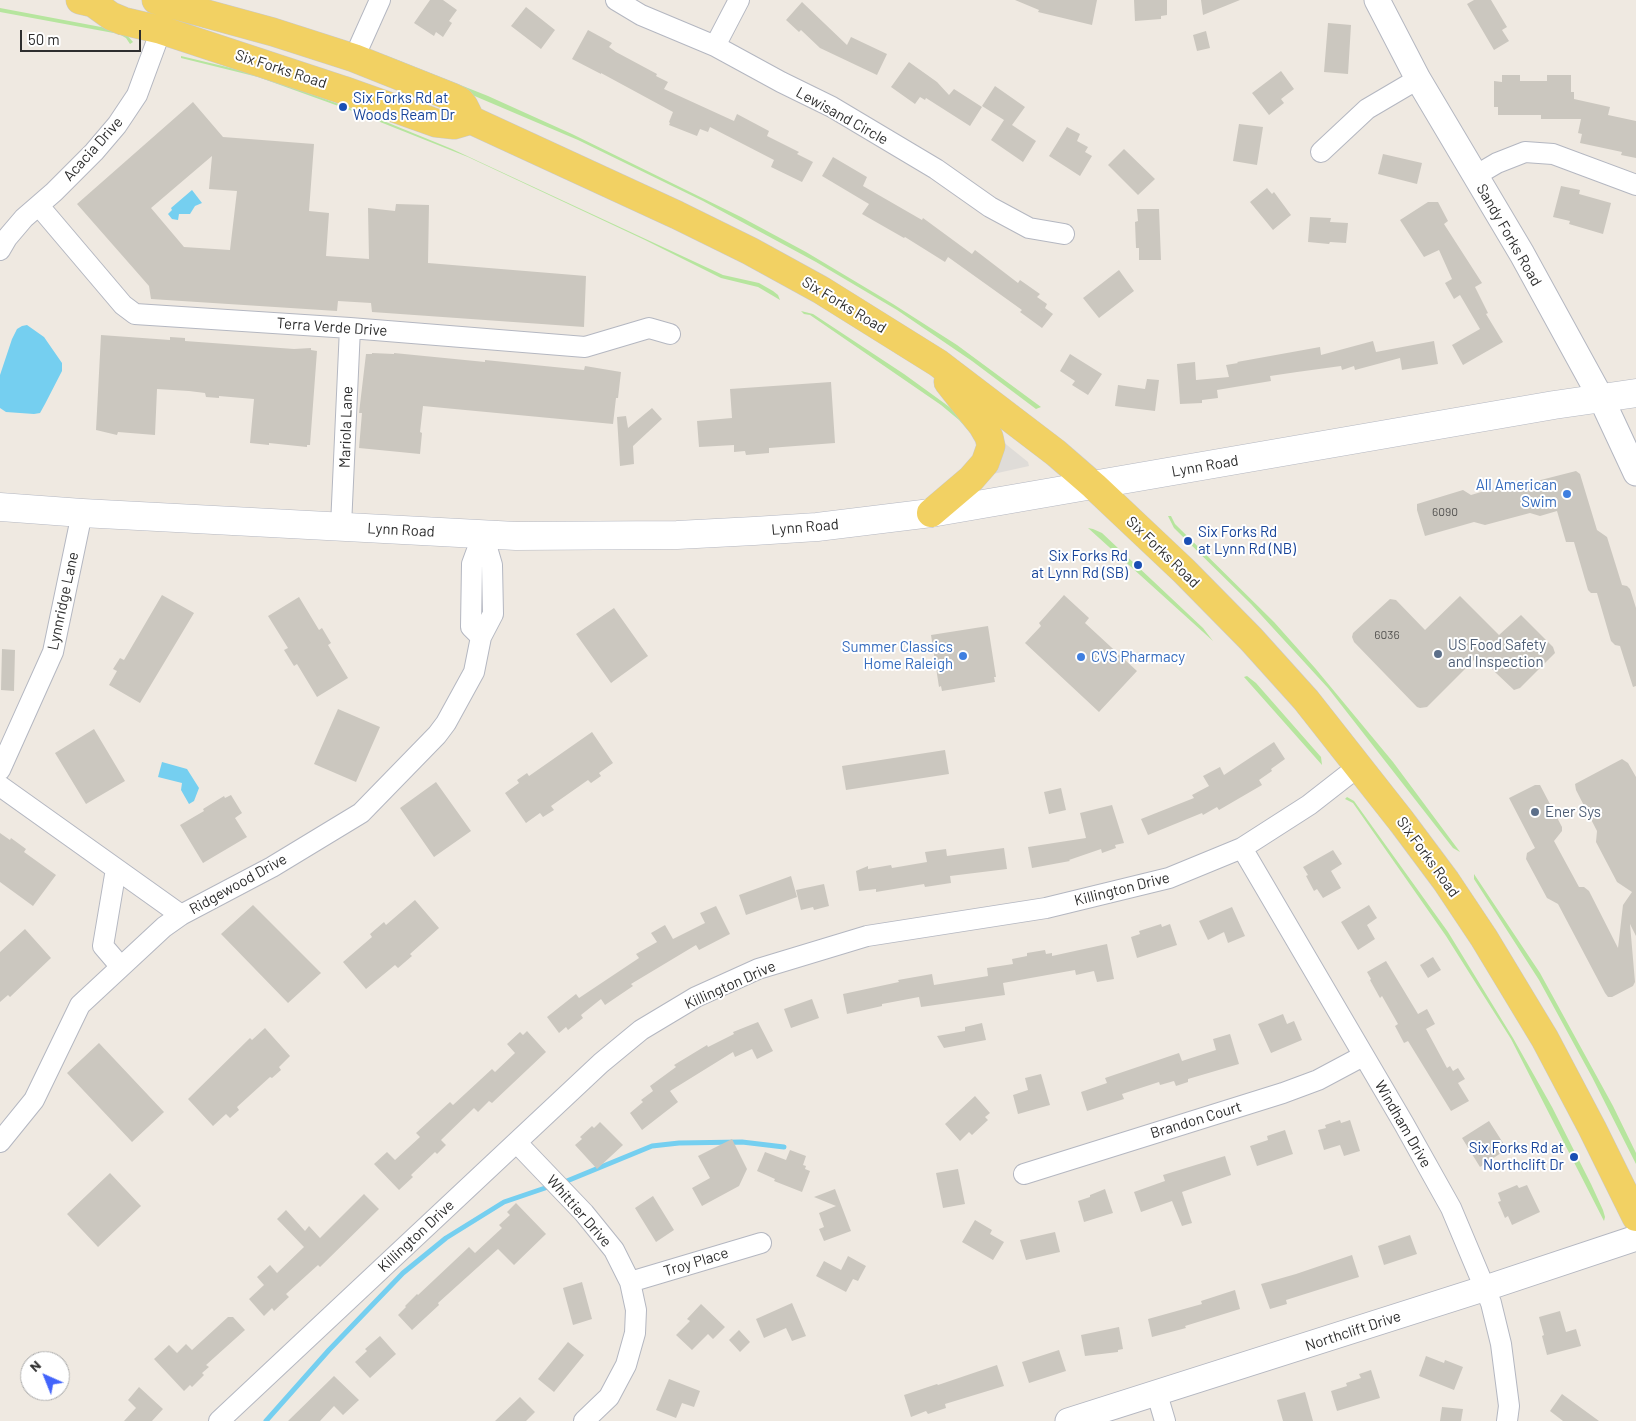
<!DOCTYPE html>
<style>
body{margin:0}
#map{position:relative;width:1636px;height:1421px;overflow:hidden;background:#efe9e1;font-family:Barlow,sans-serif}
canvas{display:block}
.north{position:absolute;left:20px;top:1351px;width:50px;height:50px;box-sizing:border-box;background:#fff;border:1px solid #ababab;border-radius:50%;rotate:316deg;font-size:14px;font-weight:700;line-height:20px;text-align:center;color:#2e2e2e}
.north::after{content:'';display:block;margin:auto;width:18px;height:22px;background:#4264fb;clip-path:polygon(50% 0,100% 100%,50% 72%,0 100%)}
.scale{position:absolute;left:20px;top:30px;width:121px;height:22px;box-sizing:border-box;border:2px solid #2e2e2e;border-top:0;padding-left:6px;font-size:15px;line-height:18px;white-space:nowrap;color:#2e2e2e;-webkit-text-stroke:4px #fff;paint-order:stroke}
</style>
<div id="map">
<canvas width="1636" height="1421"></canvas>
<div class="north">N</div>
<div class="scale">50 m</div>
</div>
<script>
const ctx = document.querySelector('canvas').getContext('2d');
ctx.lineJoin = 'round';
function fillPath(path, color) { ctx.fillStyle = color; ctx.fill(path, 'evenodd'); }
const poly = rows => new Path2D(rows.map(r => 'M' + r).join(''));
function strokePath(path, color, width, dash) { ctx.strokeStyle = color; ctx.lineWidth = width; ctx.lineCap = dash ? 'butt' : 'round'; ctx.setLineDash(dash || []); ctx.stroke(path); }
function drawText(font, color, halo, rows, align = 'center') {
  ctx.font = font + ' Barlow,sans-serif'; ctx.lineWidth = 4; ctx.setLineDash([]); ctx.textBaseline = 'middle'; ctx.strokeStyle = halo; ctx.fillStyle = color; for (const [text, x, y, turn = 0] of rows) {
    ctx.save(); ctx.translate(x, y); ctx.rotate((+turn || 0) * Math.PI / 180); ctx.textAlign = isNaN(turn) ? turn : align; if (halo) ctx.strokeText(text, 0, 0); ctx.fillText(text, 0, 0); ctx.restore();
  }
}
fillPath(poly([
 [0,8,117,30,126,34,133,42,130,44,126,38,119,34,0,12],
 [385,55,488,96,572,134,741,217,806,252,893,304,957,345,1041,407,1036,409,972,361,897,310,816,262,703,201,578,140,390,60,384,57],
 [181,56,256,74,369,115,452,149,723,275,759,283,773,291,778,295,780,300,758,287,721,278,645,240,468,157,355,112,258,77,181,58],
 [801,311,813,314,904,374,944,403,956,412,975,438,959,420,941,405,810,315,804,314],
 [1168,516,1171,516,1175,524,1274,622,1315,668,1393,762,1460,852,1453,848,1328,688,1251,604,1174,528],
 [1088,528,1093,529,1102,533,1203,628,1213,641],
 [1247,676,1256,683,1321,757,1322,765,1244,677],
 [1347,797,1354,801,1448,932,1513,1038,1552,1107,1591,1184,1603,1210,1605,1217,1604,1221,1511,1039,1446,936,1353,803,1345,799],
 [1474,874,1540,973,1613,1106,1636,1153,1636,1164,1592,1077,1539,980,1474,879]
]), '#b6e59e');
fillPath(poly([
 [1002,441,1028,462,1029,466,993,474]
]), '#dfdcd8');
fillPath(poly([
 [192,190,202,203,195,206,190,214,179,214,178,220,172,219,168,214,172,210,171,208],
 [27,325,44,337,62,363,62,371,45,404,40,413,34,414,6,412,0,408,0,375,12,339,17,329,22,326],
 [162,762,187,769,199,788,194,801,189,804,181,790,182,783,158,777]
]), '#75cff0');
strokePath(poly([
 [562,1183,652,1146,679,1143,742,1142,784,1147],
 [266,1421,329,1350,403,1273,446,1238,504,1202,551,1186]
]), '#75cff0', 5);
fillPath(poly([
 [430,0,443,0,457,10,449,21,452,23,443,37,436,32,434,36,414,23],
 [1015,0,1097,0,1092,25,1038,12,1039,10],
 [1134,0,1167,0,1167,15,1161,16,1161,19,1135,21],
 [1201,0,1240,0,1203,15],
 [1474,0,1491,0,1507,27,1502,30,1509,41,1494,50,1467,4],
 [802,2,847,45,851,37,887,54,877,75,820,48,801,30,799,32,786,20],
 [526,7,555,30,541,49,511,26],
 [1328,23,1351,25,1348,74,1324,72],
 [588,30,612,43,609,47,616,52,657,74,656,76,668,82,664,89,734,121,737,114,769,131,767,136,799,152,797,154,813,162,802,182,771,167,774,160,710,127,708,132,700,129,697,136,669,125,670,123,669,122,673,112,601,73,601,74,572,59],
 [1206,31,1210,48,1197,51,1193,35],
 [909,62,937,82,949,95,954,89,982,107,970,126,926,98,925,100,920,97,915,104,891,87],
 [1281,71,1294,89,1281,99,1284,103,1269,115,1252,93],
 [1502,75,1520,75,1520,81,1547,81,1547,75,1571,75,1571,92,1574,92,1574,99,1610,107,1608,115,1636,121,1636,158,1621,155,1622,152,1580,143,1582,134,1578,133,1581,119,1541,119,1541,115,1498,115,1498,107,1494,107,1494,81,1502,82],
 [995,86,1025,107,1012,125,1036,141,1023,162,991,140,1004,120,982,106],
 [193,102,223,137,314,144,309,211,329,213,326,256,369,259,368,208,395,211,396,204,429,205,428,263,586,276,584,327,372,312,371,303,338,301,337,311,151,299,149,286,77,204],
 [212,156,209,189,237,191,230,250,184,247,151,208],
 [1239,124,1263,127,1257,165,1233,161],
 [1067,127,1080,134,1077,141,1088,147,1085,152,1092,156,1080,176,1049,156],
 [1124,149,1155,179,1138,195,1108,165],
 [1383,154,1422,163,1417,184,1378,174],
 [833,157,867,177,863,186,922,220,923,218,972,254,975,250,1018,283,1020,280,1040,294,1037,297,1047,304,1045,308,1053,314,1042,328,1020,312,1022,310,948,257,945,262,905,237,904,238,862,214,869,204,822,176],
 [1561,186,1580,190,1579,194,1611,203,1603,234,1569,224,1570,221,1553,217],
 [1267,188,1272,194,1274,192,1291,215,1273,230,1250,202],
 [1428,202,1438,202,1448,221,1444,224,1482,283,1475,287,1488,313,1486,314,1503,342,1463,365,1452,345,1480,329,1460,295,1454,299,1445,283,1452,279,1439,250,1424,257,1400,220],
 [1137,209,1159,209,1161,260,1139,260,1139,248,1136,248,1135,222,1138,221],
 [1310,217,1331,218,1330,222,1348,223,1346,243,1330,242,1329,244,1308,242],
 [1119,270,1134,291,1099,318,1083,298],
 [101,335,170,340,170,337,185,338,185,341,294,349,311,348,311,350,317,351,310,445,307,445,307,447,269,443,269,445,250,443,254,399,219,396,219,398,206,397,205,393,189,391,157,389,155,435,118,432,117,435,96,430],
 [1373,341,1376,352,1434,341,1438,364,1402,370,1400,358,1355,370,1354,366,1342,370,1341,366,1297,372,1270,376,1271,381,1217,390,1218,398,1202,400,1202,403,1180,404,1177,364,1195,362,1196,380,1229,377,1226,365,1238,363,1237,362,1320,347,1321,355],
 [372,353,394,354,394,353,485,362,485,360,584,370,585,366,621,372,618,398,616,398,613,424,423,406,420,432,422,433,420,454,359,448,362,413,359,413,366,354,372,354],
 [1070,354,1102,374,1088,395,1072,385,1075,381,1060,371],
 [1147,379,1159,380,1155,411,1115,406,1118,385,1145,389],
 [831,382,835,443,769,448,769,453,746,455,745,451,734,452,734,445,699,447,697,421,732,418,730,389],
 [652,408,662,419,633,446,634,464,620,466,617,417,626,416,628,428],
 [1576,471,1580,474,1597,530,1607,537,1622,585,1627,586,1630,589,1636,608,1636,686,1633,687,1620,646,1615,645,1611,641,1597,593,1591,593,1588,590,1574,542,1566,542,1557,511,1540,516,1530,513,1485,525,1474,522,1425,536,1417,510,1417,504,1463,490,1471,495,1518,481,1525,484],
 [162,595,194,613,140,703,109,685,117,671,113,669,120,658,124,660],
 [1064,595,1089,618,1085,623,1137,671,1099,712,1025,643,1041,626,1039,623],
 [1460,596,1499,635,1521,615,1553,647,1555,653,1520,688,1514,690,1478,656,1427,707,1420,708,1417,707,1354,642,1352,637,1353,633,1390,599,1396,600,1425,630],
 [299,597,319,630,322,628,331,643,328,645,348,678,317,697,297,664,294,666,284,650,288,648,268,616],
 [614,608,648,656,611,683,576,634],
 [988,626,996,677,994,677,995,682,942,691,941,686,939,687,931,635],
 [2,649,15,650,14,691,1,690],
 [338,709,380,727,356,782,314,764],
 [94,729,125,781,86,804,55,753],
 [592,732,613,763,599,773,601,776,591,783,588,780,551,806,554,810,543,817,540,813,526,823,505,793,519,783,517,780,527,773,529,776],
 [1274,742,1285,759,1271,769,1272,771,1259,780,1262,785,1219,810,1217,807,1203,815,1202,813,1148,835,1141,819,1194,798,1192,795,1209,786,1203,776,1220,767,1224,775],
 [945,750,949,774,846,790,842,766],
 [1622,759,1628,763,1636,777,1636,936,1630,924,1635,982,1633,986,1612,997,1608,997,1605,993,1558,904,1547,898,1526,859,1527,853,1535,848,1509,798,1535,785,1540,785,1562,827,1562,831,1554,841,1579,887,1584,887,1589,891,1618,948,1623,905,1632,892,1617,882,1596,842,1597,831,1576,790,1575,784],
 [436,782,471,831,434,857,400,808],
 [1061,788,1066,810,1049,814,1044,792],
 [231,795,242,813,235,818,247,837,203,863,180,825,204,811,203,809,224,796,225,798],
 [1112,805,1124,843,1115,845,1116,848,1102,853,1101,849,1069,860,1070,861,1032,868,1028,847,1086,838,1080,813],
 [0,833,10,840,11,838,26,849,24,852,56,875,33,906,0,882],
 [1004,848,1007,869,950,876,951,883,925,887,924,884,876,892,876,889,859,891,856,871,868,866,868,869,891,865,892,868,927,862,925,852,946,849,947,856],
 [1333,850,1342,864,1331,871,1341,888,1323,898,1317,889,1314,891,1306,876,1308,875,1303,867],
 [791,876,797,897,746,915,739,895],
 [824,884,829,906,814,910,813,907,801,910,796,890],
 [415,900,439,928,410,954,412,956,398,968,395,965,366,989,343,962,372,937,370,934,384,922,386,925],
 [253,905,321,973,288,1003,221,934],
 [1369,905,1377,918,1367,925,1375,939,1358,950,1341,922],
 [716,906,730,934,699,950,696,945,631,984,633,986,605,1005,601,999,581,1015,583,1018,568,1030,566,1027,559,1033,547,1017,576,994,579,998,639,958,636,954,657,942,651,933,665,925,673,939,705,923,700,913],
 [1232,907,1245,936,1228,943,1224,932,1208,940,1199,921],
 [1161,924,1162,927,1170,924,1177,945,1137,958,1131,937,1140,934,1139,931],
 [25,929,51,958,10,997,8,995,0,1002,0,952],
 [1107,944,1114,979,1097,982,1094,971,1076,975,1075,970,1003,983,1005,995,921,1007,919,997,882,1004,882,1006,847,1014,843,994,899,982,898,980,932,974,934,985,988,976,987,968,1013,964,1012,959,1027,956,1027,953,1045,950,1046,954,1052,953,1052,956],
 [1433,957,1441,970,1428,978,1420,965],
 [1386,961,1418,1014,1427,1009,1435,1024,1426,1029,1447,1068,1450,1066,1453,1071,1458,1068,1465,1079,1458,1083,1469,1101,1451,1111,1408,1041,1404,1043,1395,1026,1398,1024,1382,996,1380,998,1370,980,1371,979,1367,972],
 [812,999,819,1018,791,1028,784,1009],
 [1283,1014,1287,1024,1294,1021,1302,1040,1271,1053,1258,1024],
 [758,1022,773,1051,757,1059,752,1049,735,1057,733,1052,670,1091,678,1102,642,1130,630,1113,643,1102,641,1100,653,1091,650,1086,676,1067,674,1065,707,1045,708,1047,734,1034,733,1032],
 [982,1023,986,1040,944,1048,937,1036,965,1031,965,1027],
 [265,1028,290,1056,279,1067,281,1070,272,1078,270,1077,237,1107,239,1110,230,1118,226,1114,213,1126,188,1099,250,1038,252,1040],
 [527,1031,546,1052,492,1103,489,1101,478,1112,474,1108,441,1140,446,1145,437,1154,435,1152,411,1175,413,1177,399,1190,374,1164,387,1152,395,1160,420,1137,416,1133,450,1102,453,1105,492,1069,495,1072,515,1053,507,1044,520,1032,523,1035],
 [1230,1034,1239,1064,1188,1079,1188,1082,1176,1086,1174,1081,1160,1085,1159,1082,1122,1094,1124,1099,1087,1111,1081,1092,1107,1083,1105,1078,1179,1053,1182,1061,1216,1050,1213,1039],
 [99,1043,164,1112,132,1142,67,1073],
 [1041,1074,1050,1105,1018,1114,1013,1095,1028,1090,1025,1078],
 [975,1096,990,1113,985,1117,988,1120,972,1135,969,1132,960,1141,945,1124],
 [1340,1120,1341,1123,1350,1120,1360,1151,1344,1156,1340,1145,1324,1150,1318,1130,1326,1128,1325,1125],
 [1489,1121,1507,1149,1480,1167,1462,1138],
 [600,1122,623,1145,597,1169,575,1145,582,1139,580,1137,592,1126,594,1128],
 [1285,1130,1293,1154,1257,1166,1250,1146,1268,1140,1267,1136],
 [732,1139,747,1169,739,1186,702,1206,692,1188,710,1178,698,1156],
 [790,1150,806,1156,803,1165,806,1166,805,1169,810,1171,802,1192,774,1181,775,1179,757,1171,765,1152,786,1160],
 [1225,1156,1231,1175,1182,1192,1192,1223,1182,1226,1172,1201,1141,1212,1134,1192,1165,1181,1163,1175],
 [958,1169,965,1204,943,1208,936,1173],
 [110,1173,141,1206,98,1247,67,1214],
 [1517,1185,1519,1188,1527,1185,1540,1212,1512,1225,1508,1216,1505,1218,1502,1211,1498,1202,1501,1201,1498,1193],
 [835,1189,851,1231,824,1241,819,1229,824,1227,819,1213,836,1206,814,1197],
 [1105,1189,1113,1213,1084,1222,1078,1201,1090,1197,1090,1195],
 [364,1194,379,1209,320,1267,318,1265,286,1294,289,1297,274,1311,272,1308,264,1316,249,1299,264,1285,257,1277,270,1265,277,1273,304,1247,277,1219,286,1210,305,1231,309,1226,320,1238],
 [653,1196,674,1230,656,1242,635,1208],
 [516,1203,546,1234,514,1265,498,1249,438,1303,439,1305,412,1330,398,1315,406,1307,405,1306,417,1294,418,1295,469,1247,475,1253,502,1228,499,1225,510,1215,507,1212],
 [975,1220,992,1230,990,1234,1004,1242,993,1260,962,1242],
 [1055,1232,1060,1252,1026,1260,1020,1240],
 [1410,1235,1417,1254,1384,1265,1378,1246],
 [1352,1255,1359,1277,1286,1300,1287,1304,1270,1309,1261,1284,1296,1274],
 [848,1256,866,1266,858,1281,853,1279,846,1292,816,1276,824,1261,841,1270],
 [582,1282,592,1319,573,1325,563,1288],
 [1235,1290,1240,1309,1185,1326,1186,1328,1152,1337,1148,1319,1202,1304,1201,1301],
 [792,1303,806,1336,792,1341,786,1328,764,1338,756,1319],
 [701,1304,725,1327,713,1339,708,1334,692,1350,676,1335,690,1321,687,1319],
 [1560,1311,1566,1332,1576,1329,1581,1346,1547,1355,1542,1336,1544,1335,1539,1317],
 [228,1317,233,1317,245,1330,206,1365,209,1367,202,1373,204,1375,192,1387,190,1385,184,1391,154,1359,169,1345,177,1353,186,1344,192,1350],
 [1119,1327,1123,1349,1118,1350,1118,1352,1085,1356,1081,1335],
 [739,1330,750,1342,740,1352,729,1340],
 [380,1336,396,1354,370,1378,355,1362,367,1351,365,1349],
 [568,1342,584,1355,554,1392,538,1379],
 [1059,1350,1066,1371,1029,1383,1022,1362],
 [1426,1356,1444,1363,1445,1360,1463,1367,1454,1390,1419,1376],
 [997,1365,1004,1386,945,1404,946,1408,928,1414,926,1411,911,1417,904,1395,937,1384,938,1385],
 [1371,1370,1380,1398,1337,1411,1331,1391,1347,1386,1346,1383,1361,1378,1359,1374],
 [334,1376,359,1400,343,1415,334,1406,320,1421,288,1421],
 [669,1379,700,1391,694,1407,682,1403,676,1418,656,1410],
 [139,1387,163,1409,152,1421,124,1421,136,1408,128,1400],
 [1305,1392,1313,1421,1283,1421,1277,1400],
 [1562,1394,1599,1421,1563,1421,1550,1411],
 [520,1397,535,1412,526,1421,495,1421],
 [1442,1407,1463,1409,1461,1421,1440,1421]
]), '#cbc7bf');
const minor = poly([
 [616,0,641,15,715,46,781,82,832,107,936,169,990,207,1029,228,1064,234],
 [715,46,739,0],
 [354,58,380,0],
 [1321,152,1367,109,1418,79],
 [1475,176,1497,163,1525,152,1553,154,1636,185],
 [39,206,123,305,135,314,350,328,585,347,649,328,670,334],
 [0,250,7,238,24,218,54,192,94,152,117,125,137,95,161,30],
 [341,526,350,328],
 [481,637,471,627,472,564,483,534],
 [0,770,53,652,82,513],
 [0,786,181,915],
 [1242,848,1404,1124,1451,1208,1491,1303,1501,1344,1509,1406,1507,1421],
 [116,869,103,946,121,967],
 [0,1142,34,1100,80,1005,164,927,181,915,272,867,361,813,437,735,446,723,474,672,481,637,493,614,492,565,483,534],
 [517,1143,584,1213,614,1250,630,1282,636,1310,635,1333,626,1365,609,1397,584,1421],
 [1024,1174,1283,1093,1318,1080,1363,1056],
 [630,1282,761,1243],
 [1157,1394,1165,1421],
 [219,1421,601,1063,641,1030,696,997,758,969,867,936,1046,908,1169,878,1242,848,1309,805,1359,766]
]);
const tertiary = poly([
 [1377,0,1418,79,1522,254,1601,398,1636,473],
 [1068,1421,1486,1288,1636,1238]
]);
const secondary = poly([
 [0,507,82,513,516,536,677,535,754,531,817,527,931,513,1554,405,1636,393]
]);
const primary = poly([
 [80,0,93,3,111,16,123,21,161,30,343,90,436,123,454,125,471,120],
 [156,0,273,32,354,58,452,97,460,101,464,106,471,120,677,215,750,251,821,290,938,363,1056,453,1094,486,1184,571,1251,639,1306,700,1402,822,1446,881,1484,938,1545,1039,1592,1128,1636,1217],
 [931,513,971,479,985,463,991,446,989,437,982,425,948,382]
]);
strokePath(minor, '#b4b7c1', 22);
strokePath(tertiary, '#b4b7c1', 27);
strokePath(secondary, '#b4b7c1', 29);
strokePath(primary, '#c9c9c9', 29);
strokePath(minor, '#fff', 20);
strokePath(tertiary, '#fff', 25);
strokePath(secondary, '#fff', 28);
strokePath(primary, '#f2d163', 28);
for (const [x, y, r, color] of [
 [343,107,5,"#1a4fb4"],
 [1567,494,5,"#3f7fe0"],
 [1188,541,5,"#1a4fb4"],
 [1138,565,5,"#1a4fb4"],
 [1438,654,5,"#5c6f8a"],
 [963,656,5,"#3f7fe0"],
 [1081,657,5,"#3f7fe0"],
 [1535,812,5,"#5c6f8a"],
 [1574,1157,5,"#1a4fb4"]
]) { const dot = new Path2D(); dot.arc(x, y, r, 0, 2 * Math.PI); ctx.fillStyle = color; ctx.fill(dot); strokePath(dot, '#fff', 2); }
drawText('12px', '#555452', null, [
 ["6090",1445,512],
 ["6036",1387,635]
]);
drawText('15px', '#2e2e2e', '#fff', [
 ["Six Forks Road",281,69,18],
 ["Lewisand Circle",842,116,29],
 ["Acacia Drive",93,149,-48],
 ["Sandy Forks Road",1509,235,60],
 ["Six Forks Road",844,305,31],
 ["Terra Verde Drive",332,327,4],
 ["Mariola Lane",346,427,-88],
 ["Lynn Road",1205,466,-10],
 ["Lynn Road",805,527,-5],
 ["Lynn Road",401,530,3],
 ["Six Forks Road",1163,552,44],
 ["Lynnridge Lane",63,601,-78],
 ["Six Forks Road",1428,857,54],
 ["Ridgewood Drive",238,884,-29],
 ["Killington Drive",1122,889,-14],
 ["Killington Drive",730,985,-24],
 ["Brandon Court",1196,1120,-17],
 ["Windham Drive",1403,1124,60],
 ["Whittier Drive",579,1211,49],
 ["Killington Drive",416,1236,-43],
 ["Troy Place",696,1262,-17],
 ["Northclift Drive",1353,1331,-18]
]);
drawText('15px', '#164399', '#fff', [
 ["Six Forks Rd at",353,98],
 ["Woods Ream Dr",353,115],
 ["Six Forks Rd",1198,532],
 ["at Lynn Rd (NB)",1198,549],
 ["Six Forks Rd",1128,556,"right"],
 ["at Lynn Rd (SB)",1128,573,"right"],
 ["Six Forks Rd at",1564,1148,"right"],
 ["Northclift Dr",1564,1165,"right"]
], 'left');
drawText('15px', '#366cbe', '#fff', [
 ["All American",1557,485],
 ["Swim",1557,502],
 ["Summer Classics",953,647],
 ["Home Raleigh",953,664],
 ["CVS Pharmacy",1091,657,"left"]
], 'right');
drawText('15px', '#4e5e75', '#fff', [
 ["US Food Safety",1448,645],
 ["and Inspection",1448,662],
 ["Ener Sys",1545,812]
], 'left');
</script>
